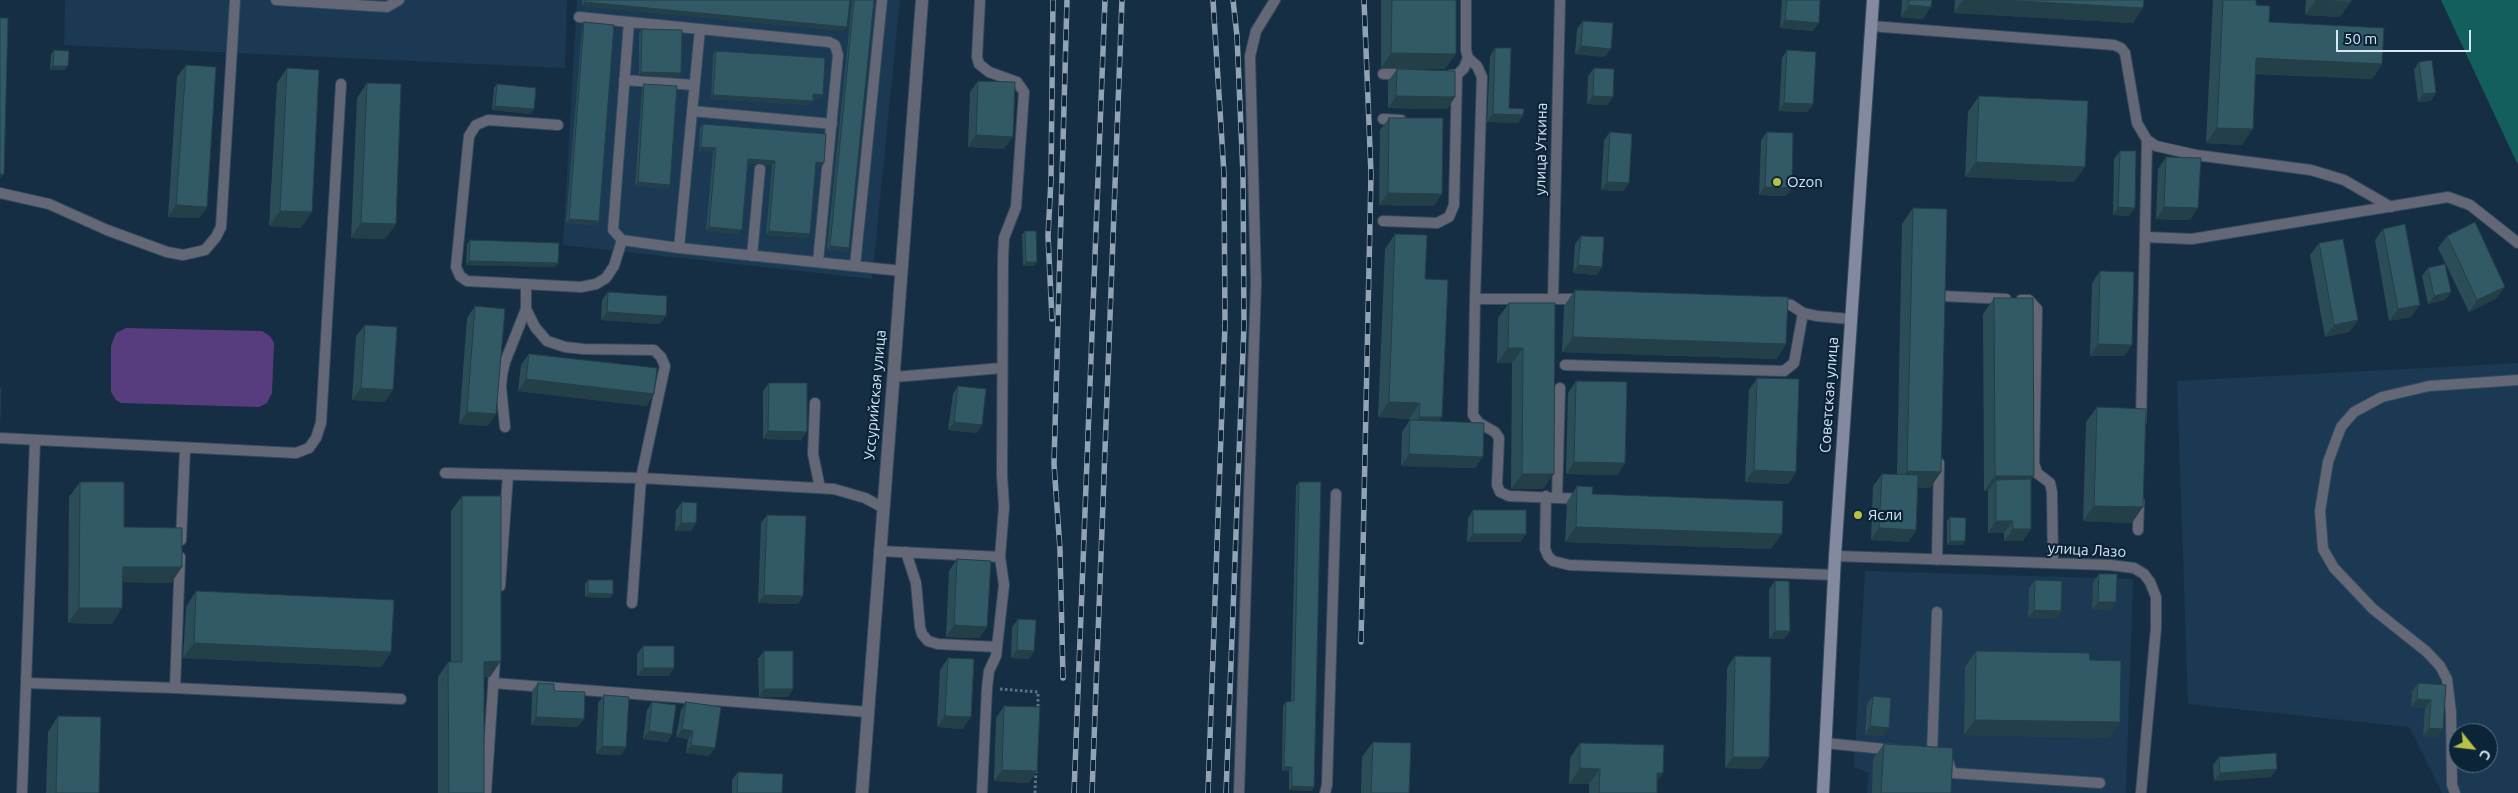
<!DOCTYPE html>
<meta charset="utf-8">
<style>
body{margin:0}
#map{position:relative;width:2518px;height:793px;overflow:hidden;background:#162e43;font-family:Ubuntu,sans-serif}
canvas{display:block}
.north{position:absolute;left:2448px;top:723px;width:50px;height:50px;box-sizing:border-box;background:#0c2438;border:1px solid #5d7283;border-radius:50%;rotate:119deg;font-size:14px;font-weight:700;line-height:20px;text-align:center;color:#d7e6f4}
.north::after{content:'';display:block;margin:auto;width:18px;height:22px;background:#bac045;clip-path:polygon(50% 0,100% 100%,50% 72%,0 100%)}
.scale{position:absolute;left:2336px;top:30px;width:135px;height:22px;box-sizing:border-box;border:2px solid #d7e6f4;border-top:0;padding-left:6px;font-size:15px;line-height:18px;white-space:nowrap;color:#d7e6f4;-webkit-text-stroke:4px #0c2438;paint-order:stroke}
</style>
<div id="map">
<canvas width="2518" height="793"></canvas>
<div class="north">С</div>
<div class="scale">50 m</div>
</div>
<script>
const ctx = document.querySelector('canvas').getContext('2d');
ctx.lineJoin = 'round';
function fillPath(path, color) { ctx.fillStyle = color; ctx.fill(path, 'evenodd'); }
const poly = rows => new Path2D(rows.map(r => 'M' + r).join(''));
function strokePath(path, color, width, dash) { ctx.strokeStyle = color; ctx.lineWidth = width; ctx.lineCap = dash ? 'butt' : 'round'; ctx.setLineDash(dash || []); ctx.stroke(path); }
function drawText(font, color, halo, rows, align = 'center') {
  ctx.font = font + ' Ubuntu,sans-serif'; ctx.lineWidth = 4.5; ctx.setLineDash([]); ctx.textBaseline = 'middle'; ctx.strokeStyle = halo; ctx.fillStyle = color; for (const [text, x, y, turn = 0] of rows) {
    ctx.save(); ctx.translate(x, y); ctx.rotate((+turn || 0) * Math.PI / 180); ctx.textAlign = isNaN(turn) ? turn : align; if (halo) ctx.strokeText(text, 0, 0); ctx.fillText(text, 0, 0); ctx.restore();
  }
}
fillPath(poly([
 [65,0,567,0,565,68,64,45],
 [577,0,900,0,872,279,563,245],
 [2518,363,2518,793,2442,793,2409,727,2188,704,2177,381],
 [2458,733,2488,733,2488,763,2458,763],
 [1865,571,2133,579,2126,793,1867,793,1869,773,1854,767]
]), '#1b3952');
fillPath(poly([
 [126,328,262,331,270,336,274,343,272,393,267,403,259,407,121,403,116,400,111,392,111,346,116,333]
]), '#573d7e');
fillPath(poly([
 [2441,0,2518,0,2518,164,2517,163]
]), '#135f5d');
const lane = poly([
 [276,0,387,7,399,0],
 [980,0,977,57,979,64,989,72,1017,82,1024,92,1016,207,1004,238,1003,258,1002,475,1004,507,1000,557,1004,585,996,656,989,671,987,688,982,793],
 [1466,0,1466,50,1468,58,1477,66,1482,77,1475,299],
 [579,17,700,29,679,248,902,271],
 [629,22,613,230,622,240,679,248],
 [1871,26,2114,45,2121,48,2125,53,2137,123,2147,140,2156,146,2196,155,2311,170,2344,180,2391,207],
 [700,29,829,42,835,45,838,55,818,262],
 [1383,74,1407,74],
 [1451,75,1457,75,1464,68,1468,58],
 [624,80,694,85],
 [692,111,832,124],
 [1383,119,1401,120],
 [558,125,488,120,476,125,469,136,456,267,460,276,467,281,581,287,596,284,606,278,614,266,622,240],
 [0,193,49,204,107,230,167,252,183,255,205,250,216,237,221,227,235,0],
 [1383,221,1437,223,1449,217,1454,205,1457,75],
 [2145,237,2192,239,2448,197,2470,205,2518,243],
 [752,256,760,169],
 [855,266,882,0],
 [526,285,526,309,535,327,547,341,565,347,583,349,654,350,661,357,665,366,641,478,632,603],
 [1943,296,2006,299],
 [1553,299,1560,0],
 [1582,299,1475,299,1473,415,1479,423,1495,432,1499,438,1497,485,1500,492,1509,496,1583,499],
 [2021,300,2029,300,2037,309,2034,463,2037,473,2050,483,2052,492,2053,563],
 [1774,302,1791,305,1803,313,1817,316,1850,319],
 [1565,365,1784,371,1794,363,1803,313],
 [894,377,1002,368],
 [815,403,813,454,820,488],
 [2141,421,2147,140],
 [505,427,501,387,502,375,505,362,526,309],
 [0,438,296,453,309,448,316,438,321,423,341,84],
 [445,473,641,478,834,489,865,498,882,507],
 [1546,496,1545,549,1548,556,1553,561,1569,565,1834,575],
 [1557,498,1560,388],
 [2138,530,2139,501],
 [181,540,185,449],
 [879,551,1000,557],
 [906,552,916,583,920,627,922,634,928,641,938,644,997,647],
 [1835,556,2110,565,2134,568,2144,574,2150,582,2156,597,2156,628,2141,793],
 [1937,560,1939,463],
 [500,586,508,475],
 [26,683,35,440],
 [493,683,868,712],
 [175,688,401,699],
 [1825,743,1894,750],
 [1932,754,1937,612],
 [1948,761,1952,773,2100,783],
 [22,793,26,683,175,688,180,557],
 [486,793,495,658],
 [1239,793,1256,283,1250,56,1256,31,1275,0],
 [1325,793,1327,785,1336,494],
 [2455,793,2452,785,2451,712,2447,679,2440,666,2427,652,2373,609,2334,568,2323,549,2320,511,2328,462,2341,427,2354,412,2382,397,2429,386,2518,380]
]);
const street = poly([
 [862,793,922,0]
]);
const secondary = poly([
 [1823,793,1835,556,1873,0]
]);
strokePath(lane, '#354b5f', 12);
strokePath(street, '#354b5f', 14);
strokePath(secondary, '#354b5f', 14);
strokePath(poly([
 [1000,689,1038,692,1038,710],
 [1035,793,1036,769]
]), '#5d7284', 3, [2.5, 2.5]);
strokePath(lane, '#646876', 10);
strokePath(street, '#646876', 12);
strokePath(secondary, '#83899f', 12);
const rail = poly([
 [1052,319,1048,236,1051,180,1053,0],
 [1361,642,1371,174,1364,0],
 [1063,678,1060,550,1054,464,1067,0],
 [1074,793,1105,0],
 [1092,793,1122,0],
 [1208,793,1225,325,1224,174,1213,0],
 [1226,793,1244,325,1243,175,1237,36,1233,0]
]);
strokePath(rail, '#91a3b4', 5.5);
strokePath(rail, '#0c2438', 4, [11]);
fillPath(poly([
 [582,0,850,0,844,31,582,6],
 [852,0,874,0,846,252,827,250],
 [1381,0,1456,0,1445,69,1381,68],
 [1782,0,1820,0,1813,31,1780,28],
 [1902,0,1932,0,1923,19,1901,17],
 [1955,0,2144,0,2133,23,1954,13],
 [2213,0,2256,0,2256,5,2269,22,2382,64,2372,79,2255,74,2242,145,2206,143],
 [2306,0,2351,0,2340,17,2305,15],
 [1583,21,1605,57,1575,54,1577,29],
 [584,22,599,221,596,225,566,223,582,27],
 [642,29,679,77,639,76,639,33],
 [1495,48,1509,108,1523,115,1518,123,1487,122,1490,56],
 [54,50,65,70,50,70,51,54],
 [1787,50,1813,104,1807,112,1779,111,1782,58],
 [716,51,820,99,813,99,810,105,711,99,713,55],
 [2419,62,2431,101,2418,102,2414,70],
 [186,65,207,207,199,218,168,217,177,77],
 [287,68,301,228,269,226,277,83],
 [1594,68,1613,97,1607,105,1587,104,1588,76],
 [1397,69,1455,97,1447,109,1388,108,1388,81],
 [978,81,1004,149,968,147,970,92],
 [367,83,396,224,385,239,351,238,357,98],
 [497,84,531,114,492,110,494,88],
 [644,84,670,185,668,189,635,186,642,88],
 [1979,96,2074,182,1965,177,1968,112],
 [1389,118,1434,206,1379,205,1380,130],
 [703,124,821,167,816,167,808,238,766,235,772,165,747,163,739,234,706,231,713,152,699,151,700,128],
 [1610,132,1629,183,1623,191,1601,190,1604,140],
 [1767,132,1786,196,1759,195,1761,140],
 [2120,151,2129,216,2113,215,2114,159],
 [2166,157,2190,220,2156,219,2158,169],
 [1913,208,1941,472,1930,488,1918,487,1916,530,1908,542,1871,540,1873,486,1882,474,1897,475,1902,224],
 [2383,229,2411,317,2389,321,2375,240],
 [1025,231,1037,262,1034,266,1023,266,1022,235],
 [1395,234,1425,279,1440,421,1475,468,1401,466,1402,432,1409,421,1409,419,1378,417,1385,249],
 [1581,236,1597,275,1573,273,1575,244],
 [2447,236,2497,298,2469,312,2438,248],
 [470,240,558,263,555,267,466,265,467,244],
 [2319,243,2358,320,2349,332,2325,337,2310,255],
 [2428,268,2451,292,2445,300,2428,304,2422,276],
 [2100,271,2132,345,2124,356,2090,356,2092,283],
 [1575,290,1786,344,1776,359,1562,352,1564,306],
 [608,292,660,324,601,320,602,300],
 [1994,298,2031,479,2023,541,2004,541,2004,533,1988,533,1988,491,1984,491,1983,314],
 [1509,303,1555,303,1543,489,1511,489,1512,363,1497,363,1498,318],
 [475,306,488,426,459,424,467,318],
 [365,325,385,402,352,400,356,336],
 [529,354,654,394,646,406,518,391,521,365],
 [1757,378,1796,472,1788,484,1745,482,1749,390],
 [1576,381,1625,463,1617,475,1566,474,1568,393],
 [769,383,801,440,763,439,763,391],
 [958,386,977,433,948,430,953,394],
 [2097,407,2132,523,2083,521,2086,422],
 [80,482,124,527,182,567,171,583,123,582,112,624,68,623,69,497],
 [1299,482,1312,791,1289,790,1289,771,1282,771,1283,706,1286,702,1291,701,1296,486],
 [1577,486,1592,494,1771,549,1565,542,1567,502],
 [462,496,490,677,484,677,484,793,438,793,438,677,448,662,451,662,451,511],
 [682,502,691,531,675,531,676,510],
 [1473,510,1526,534,1520,542,1467,542,1468,518],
 [767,515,803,596,798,604,758,603,761,523],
 [1950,517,1965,541,1962,545,1947,545,1947,521],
 [957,559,987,627,979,638,946,637,949,571],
 [2099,574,2116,602,2110,610,2092,610,2093,582],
 [588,580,613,594,610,598,585,597,585,584],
 [2035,580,2061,611,2056,619,2028,618,2029,588],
 [1775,581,1790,631,1784,639,1769,639,1769,589],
 [196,591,391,652,381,667,183,658,186,607],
 [1018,619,1034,651,1029,659,1011,658,1012,627],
 [643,646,669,676,637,676,637,654],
 [764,651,793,689,788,697,759,697,758,659],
 [1976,651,2090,660,2120,722,2109,738,1964,735,1965,667],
 [1735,656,1761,769,1725,768,1727,668],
 [948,658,971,717,962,729,937,727,940,670],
 [538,683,554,691,578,727,531,725,532,691],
 [2418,683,2446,685,2443,729,2437,737,2423,736,2425,708,2411,707,2412,691],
 [604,695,626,747,621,755,596,754,598,703],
 [1873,696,1883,736,1865,735,1867,704],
 [652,702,672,734,667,742,643,739,647,710],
 [686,702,709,756,686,753,688,739,676,737,681,710],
 [1004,706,1029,783,994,781,996,718],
 [58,716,99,793,46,793,48,732],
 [1373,742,1409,793,1361,793,1362,757],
 [1580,743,1657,793,1589,793,1589,784,1569,784,1570,758],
 [1884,744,1951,793,1872,793,1873,759],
 [2219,757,2271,777,2214,781,2213,765],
 [738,772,782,793,732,793,732,780]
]), '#2b4d58');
fillPath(poly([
 [1963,0,2001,0,2143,8,2133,23,1954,13],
 [2316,0,2351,2,2340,17,2305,15],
 [585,2,847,27,844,31,582,6],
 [1909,5,1931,7,1923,19,1901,17],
 [1785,20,1819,23,1813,31,1780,28],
 [1581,46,1611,49,1605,57,1575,54],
 [1391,53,1456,54,1445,69,1381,68],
 [2256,58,2382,64,2372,79,2245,73],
 [53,66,68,66,65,70,50,70],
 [641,72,681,73,679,77,639,76],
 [2436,93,2431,101,2418,102,2423,94],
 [813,94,823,95,820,99,810,98],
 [713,95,813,101,810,105,711,99],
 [1396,96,1455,97,1447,109,1388,108],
 [1593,96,1613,97,1607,105,1587,104],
 [1784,103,1813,104,1807,112,1779,111],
 [495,106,534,109,531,114,492,110],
 [1493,114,1523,115,1518,123,1487,122],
 [2217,128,2253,129,2242,145,2206,143],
 [976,135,1013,137,1004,149,968,147],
 [701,147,716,148,713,152,699,151],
 [748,159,775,161,772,165,745,163],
 [816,162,824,163,821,167,813,167],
 [1976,162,2085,167,2074,182,1965,177],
 [0,174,4,174,1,178,0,178],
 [638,182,670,185,668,189,635,186],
 [1607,182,1629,183,1623,191,1601,190],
 [1765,187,1792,188,1786,196,1759,195],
 [1388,193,1442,194,1434,206,1379,205],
 [176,205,207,207,199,218,168,217],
 [2118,207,2135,208,2129,216,2113,215],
 [2164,207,2198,208,2190,220,2156,219],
 [280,211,312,212,301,228,269,226],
 [569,219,599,221,596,225,566,223],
 [361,223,396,224,385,239,351,238],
 [709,227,742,230,739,234,706,231],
 [769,231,810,234,808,238,766,235],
 [830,246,849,248,846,252,827,250],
 [469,261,558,263,555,267,466,265],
 [1026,262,1037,262,1034,266,1023,266],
 [1578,265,1602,267,1597,275,1573,273],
 [2505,287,2497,298,2469,312,2477,300],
 [2451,292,2445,300,2428,304,2434,296],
 [2420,305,2411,317,2389,321,2398,309],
 [607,312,666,316,660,324,601,320],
 [2358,320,2349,332,2325,337,2334,325],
 [1573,337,1786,344,1776,359,1562,352],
 [2098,344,2132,345,2124,356,2090,356],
 [1508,348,1523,348,1512,363,1497,363],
 [526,379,654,394,646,406,518,391],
 [361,388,393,390,385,402,352,400],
 [1389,402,1420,403,1409,419,1378,417],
 [467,412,496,414,488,426,459,424],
 [1419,417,1442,417,1431,433,1410,430],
 [954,422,982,425,977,433,948,430],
 [768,431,807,432,801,440,763,439],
 [1409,454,1483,457,1475,468,1401,466],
 [1574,462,1625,463,1617,475,1566,474],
 [1754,470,1796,472,1788,484,1745,482],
 [1907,471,1941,472,1930,488,1896,487],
 [1522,474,1554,474,1543,489,1511,489],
 [1995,476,2034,476,2023,491,1996,480,1988,491,1984,491],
 [2094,506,2143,507,2132,523,2083,521],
 [1996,521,2013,521,2004,533,1988,533],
 [681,523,696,523,691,531,675,531],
 [1576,527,1782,534,1771,549,1565,542],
 [1879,528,1916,530,1908,542,1871,540],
 [2013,529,2031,529,2023,541,2004,541],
 [1473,534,1526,534,1520,542,1467,542],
 [1950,541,1965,541,1962,545,1947,545],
 [123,567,182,567,171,583,112,582],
 [588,593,613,594,610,598,585,597],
 [764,595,803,596,798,604,758,603],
 [2098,602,2116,602,2110,610,2092,610],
 [79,608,122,608,112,624,68,623],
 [2034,610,2061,611,2056,619,2028,618],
 [954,625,987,627,979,638,946,637],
 [1775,631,1790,631,1784,639,1769,639],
 [194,643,391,652,381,667,183,658],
 [1017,650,1034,651,1029,659,1011,658],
 [501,661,490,677,473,677,484,662],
 [643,668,674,668,669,676,637,676],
 [764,689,793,689,788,697,759,697],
 [2417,699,2431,700,2425,708,2411,707],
 [945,716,971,717,962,729,937,727],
 [536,717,584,719,578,727,531,725],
 [1975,720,2120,722,2109,738,1964,735],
 [1870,726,1889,728,1883,736,1865,735],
 [2429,728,2443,729,2437,737,2423,736],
 [682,729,693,731,688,739,676,737],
 [649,731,672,734,667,742,643,739],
 [691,745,715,748,709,756,686,753],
 [602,746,626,747,621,755,596,754],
 [1733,757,1769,757,1761,769,1725,768],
 [1284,767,1292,767,1289,771,1282,771],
 [1580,768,1600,769,1589,784,1569,784],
 [2277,769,2271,777,2214,781,2220,773],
 [1002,770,1037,771,1029,783,994,781],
 [1657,773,1663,773,1653,788],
 [1292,786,1314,787,1312,791,1289,790]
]), '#233f47');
const building = poly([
 [585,0,850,0,847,27,585,2,585,0],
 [854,0,874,0,849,248,830,246,854,0],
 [1392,0,1456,0,1456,54,1391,53,1392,0],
 [1787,0,1820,0,1819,23,1785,20,1787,0],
 [1909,0,1932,0,1931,7,1909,5,1909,0],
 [2001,0,2144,0,2143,8,2001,0],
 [2223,0,2256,0,2256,5,2270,6,2269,22,2384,28,2382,64,2256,58,2253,129,2217,128,2223,0],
 [2316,0,2351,0,2351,2,2316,0],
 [0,18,8,18,4,174,0,174,0,18],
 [1583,21,1613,23,1611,49,1581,46,1583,21],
 [584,22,614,25,599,221,569,219,584,22],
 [642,29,682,30,681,73,641,72,642,29],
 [1495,48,1511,48,1509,108,1524,109,1523,115,1493,114,1495,48],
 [54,50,69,51,68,66,53,66,54,50],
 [1787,50,1816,52,1813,104,1784,103,1787,50],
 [716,51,825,58,823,95,813,94,813,101,713,95,716,51],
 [2432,60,2436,93,2423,94,2419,62,2432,60],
 [186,65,216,67,207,207,176,205,186,65],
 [287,68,319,70,312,212,280,211,287,68],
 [1594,68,1614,69,1613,97,1593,96,1594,68],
 [1397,69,1455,71,1455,97,1396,96,1397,69],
 [978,81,1015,82,1013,137,976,135,978,81],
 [367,83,401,84,396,224,361,223,367,83],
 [497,84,536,88,534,109,495,106,497,84],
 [644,84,677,86,670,185,638,182,644,84],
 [1979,96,2088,101,2085,167,1976,162,1979,96],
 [1389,118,1443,118,1442,194,1388,193,1389,118],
 [703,124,826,134,824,163,816,162,810,234,769,231,775,161,748,159,742,230,709,227,716,148,701,147,703,124],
 [1610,132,1632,134,1629,183,1607,182,1610,132],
 [1767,132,1793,133,1792,188,1765,187,1767,132],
 [2120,151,2136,151,2135,208,2118,207,2120,151],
 [2166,157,2201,158,2198,208,2164,207,2166,157],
 [1913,208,1947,209,1941,472,1907,471,1913,208],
 [2475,222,2505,287,2477,300,2447,236,2475,222],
 [2405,224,2420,305,2398,309,2383,229,2405,224],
 [1025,231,1036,231,1037,262,1026,262,1025,231],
 [1395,234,1427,235,1425,279,1448,280,1442,417,1419,417,1420,403,1389,402,1395,234],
 [1581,236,1604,237,1602,267,1578,265,1581,236],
 [2343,239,2358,320,2334,325,2319,243,2343,239],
 [470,240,559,243,558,263,469,261,470,240],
 [2445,264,2451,292,2434,296,2428,268,2445,264],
 [2100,271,2134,272,2132,345,2098,344,2100,271],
 [1575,290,1788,297,1786,344,1573,337,1575,290],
 [608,292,667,296,666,316,607,312,608,292],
 [1994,298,2033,298,2034,476,1995,476,1994,298],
 [1509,303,1555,303,1554,474,1522,474,1523,348,1508,348,1509,303],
 [475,306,505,309,496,414,467,412,475,306],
 [365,325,397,327,393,390,361,388,365,325],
 [529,354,657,368,654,394,526,379,529,354],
 [1757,378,1799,379,1796,472,1754,470,1757,378],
 [1576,381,1627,382,1625,463,1574,462,1576,381],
 [769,383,807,383,807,432,768,431,769,383],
 [958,386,986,389,982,425,954,422,958,386],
 [0,388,1,388,0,418,0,388],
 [2097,407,2146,409,2143,507,2094,506,2097,407],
 [1410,420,1484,423,1483,457,1409,454,1410,420],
 [1882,474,1918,475,1916,530,1879,528,1882,474],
 [2031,479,2031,529,2013,529,2013,521,1996,521,1996,480,2031,479],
 [80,482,124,482,124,527,182,528,182,567,123,567,122,608,79,608,80,482],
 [1299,482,1321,482,1314,787,1292,786,1292,767,1284,767,1286,702,1294,701,1299,482],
 [1577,486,1593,487,1592,494,1783,501,1782,534,1576,527,1577,486],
 [462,496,501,496,501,661,484,662,484,793,449,793,448,662,462,662,462,496],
 [682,502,697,503,696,523,681,523,682,502],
 [1473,510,1526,510,1526,534,1473,534,1473,510],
 [767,515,806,516,803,596,764,595,767,515],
 [1950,517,1966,518,1965,541,1950,541,1950,517],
 [957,559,991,561,987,627,954,625,957,559],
 [2099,574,2117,574,2116,602,2098,602,2099,574],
 [588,580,613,580,613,594,588,593,588,580],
 [2035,580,2062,581,2061,611,2034,610,2035,580],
 [1775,581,1789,581,1790,631,1775,631,1775,581],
 [196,591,394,600,391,652,194,643,196,591],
 [1018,619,1036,620,1034,651,1017,650,1018,619],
 [643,646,674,646,674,668,643,668,643,646],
 [764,651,793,651,793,689,764,689,764,651],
 [1976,651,2089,653,2090,660,2121,661,2120,722,1975,720,1976,651],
 [1735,656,1771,657,1769,757,1733,757,1735,656],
 [948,658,974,659,971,717,945,716,948,658],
 [538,683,554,684,554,691,585,692,584,719,536,717,538,683],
 [2418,683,2446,685,2443,729,2429,728,2431,700,2417,699,2418,683],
 [604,695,629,697,626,747,602,746,604,695],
 [1873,696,1891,698,1889,728,1870,726,1873,696],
 [652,702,676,705,672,734,649,731,652,702],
 [686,702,721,707,715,748,691,745,693,731,682,729,686,702],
 [1004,706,1040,707,1037,771,1002,770,1004,706],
 [58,716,101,717,99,793,56,793,58,716],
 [1373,742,1411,743,1409,793,1371,793,1373,742],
 [1580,743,1664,745,1663,773,1657,773,1657,793,1599,793,1600,769,1580,768,1580,743],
 [1884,744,1953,748,1951,793,1881,793,1884,744],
 [2276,753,2277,769,2220,773,2219,757,2276,753],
 [738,772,783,774,782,793,737,793,738,772]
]);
fillPath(building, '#325a66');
strokePath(building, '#233f47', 1);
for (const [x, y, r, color] of [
 [1777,182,5,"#bac045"],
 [1858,515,5,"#bac045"]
]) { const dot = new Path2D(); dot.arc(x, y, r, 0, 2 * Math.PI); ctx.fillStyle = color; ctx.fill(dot); strokePath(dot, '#0c2438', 2); }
drawText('15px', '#d7e6f4', '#0c2438', [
 ["улица Уткина",1541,149,-89],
 ["Уссурийская улица",875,395,-85],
 ["Советская улица",1829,395,-86],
 ["улица Лазо",2087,550,3]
]);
drawText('15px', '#d7e6f4', '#0c2438', [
 ["Ozon",1787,182],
 ["Ясли",1868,515]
], 'left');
</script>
